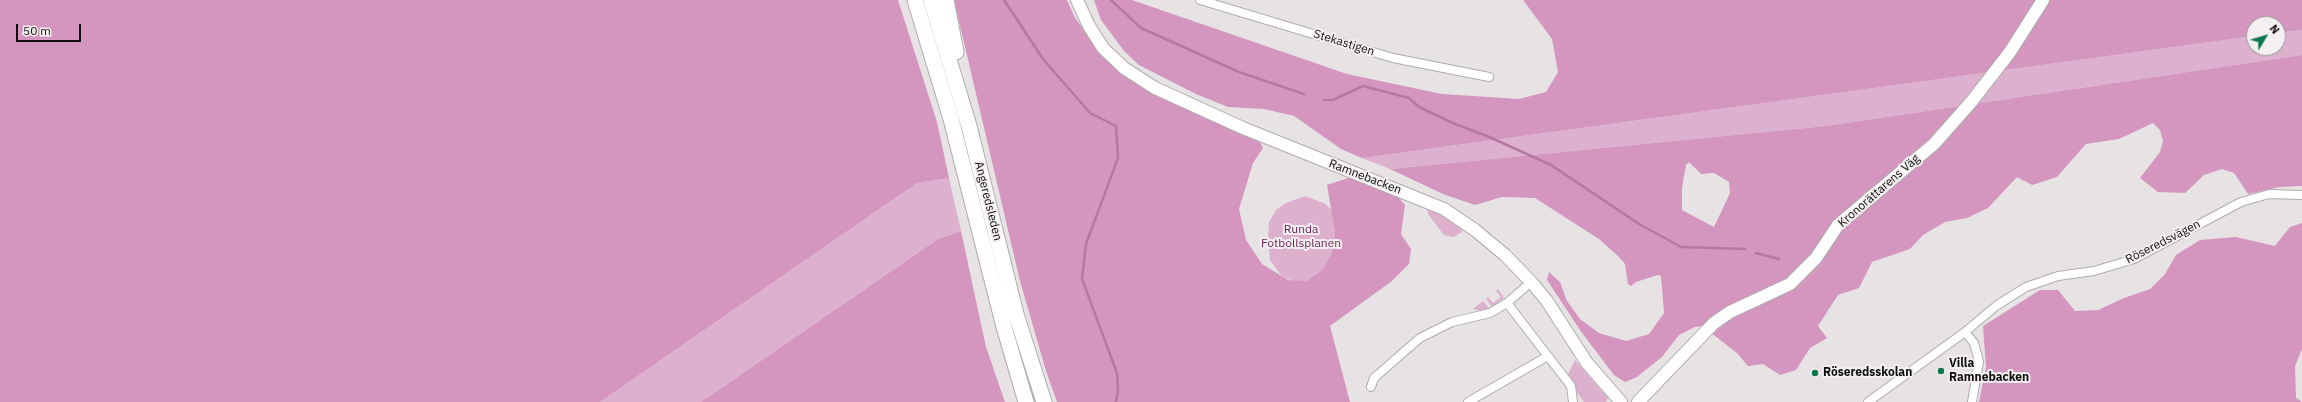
<!DOCTYPE html>
<meta charset="utf-8">
<style>
body{margin:0}
#map{position:relative;width:2302px;height:402px;overflow:hidden;background:#e7e3e5;font-family:"IBM Plex Sans",sans-serif}
canvas{display:block}
.north{position:absolute;left:2246px;top:16px;width:40px;height:40px;box-sizing:border-box;background:#f4f0f2;border:1px solid #989697;border-radius:50%;rotate:52deg;font-size:11px;font-weight:700;line-height:16px;text-align:center;color:#0f0e0f}
.north::after{content:'';display:block;margin:auto;width:14px;height:18px;background:#0f764e;clip-path:polygon(50% 0,100% 100%,50% 72%,0 100%)}
.scale{position:absolute;left:16px;top:24px;width:65px;height:18px;box-sizing:border-box;border:2px solid #0f0e0f;border-top:0;padding-left:5px;font-size:12px;line-height:14px;white-space:nowrap;color:#0f0e0f;-webkit-text-stroke:3px #f4f0f2;paint-order:stroke}
</style>
<div id="map">
<canvas width="2302" height="402"></canvas>
<div class="north">N</div>
<div class="scale">50 m</div>
</div>
<script>
const ctx = document.querySelector('canvas').getContext('2d');
ctx.lineJoin = 'round';
function fillPath(path, color) { ctx.fillStyle = color; ctx.fill(path, 'evenodd'); }
const poly = rows => new Path2D(rows.map(r => 'M' + r).join(''));
function strokePath(path, color, width, dash) { ctx.strokeStyle = color; ctx.lineWidth = width; ctx.lineCap = dash ? 'butt' : 'round'; ctx.setLineDash(dash || []); ctx.stroke(path); }
function drawText(font, color, halo, rows, align = 'center') {
  ctx.font = font + ' "IBM Plex Sans",sans-serif'; ctx.lineWidth = 4; ctx.setLineDash([]); ctx.textBaseline = 'middle'; ctx.strokeStyle = halo; ctx.fillStyle = color; for (const [text, x, y, turn = 0] of rows) {
    ctx.save(); ctx.translate(x, y); ctx.rotate((+turn || 0) * Math.PI / 180); ctx.textAlign = isNaN(turn) ? turn : align; if (halo) ctx.strokeText(text, 0, 0); ctx.fillText(text, 0, 0); ctx.restore();
  }
}
fillPath(poly([
 [2302,30,2302,55,1826,126,1390,169,1362,158,2254,36,2254,48,2278,48,2278,33],
 [949,178,961,231,938,239,701,402,600,402,917,183],
 [1305,196,1326,204,1332,211,1335,233,1332,253,1322,270,1306,281,1300,282,1283,278,1270,260,1268,237,1269,222,1276,210,1286,203],
 [1427,208,1437,211,1461,227,1462,232,1454,237,1444,235,1428,214],
 [1498,289,1504,298,1492,307,1486,299,1488,297,1493,303,1501,297,1496,291],
 [1483,301,1489,308,1488,309,1481,311,1473,309],
 [1575,360,1608,398,1606,402,1584,402,1578,394,1567,376]
]), '#ddb1cd');
fillPath(poly([
 [0,0,898,0,937,122,949,178,917,183,600,402,0,402],
 [954,0,1067,0,1075,18,1106,58,1134,81,1192,112,1260,142,1263,148,1253,163,1239,209,1246,240,1262,264,1288,280,1306,281,1322,270,1332,253,1335,233,1327,185,1351,177,1397,196,1405,205,1401,234,1411,249,1409,264,1392,281,1330,326,1350,402,1057,402,1046,371,1020,281],
 [1094,0,1132,0,1347,74,1442,94,1519,99,1546,92,1558,72,1552,39,1523,0,2302,0,2302,30,2278,33,2278,24,2254,24,2254,36,1362,158,1341,149,1294,116,1264,109,1228,107,1196,94,1139,65,1124,51,1101,20],
 [2302,55,2302,186,2280,187,2248,194,2234,173,2222,169,2204,175,2185,193,2158,192,2140,178,2160,152,2163,141,2160,130,2153,123,2119,139,2086,144,2057,177,2032,185,2017,177,1988,208,1967,218,1945,222,1923,235,1910,249,1872,262,1859,288,1838,295,1818,326,1827,338,1810,348,1796,370,1780,375,1763,364,1748,366,1737,353,1702,326,1695,327,1679,335,1662,357,1637,377,1625,382,1614,375,1582,333,1547,280,1549,272,1560,282,1567,301,1580,319,1599,333,1626,341,1649,334,1664,313,1661,276,1658,275,1636,282,1631,286,1628,284,1625,264,1618,256,1599,239,1535,198,1502,197,1475,205,1443,194,1390,169,1826,126],
 [1689,162,1701,174,1714,173,1729,182,1730,193,1714,227,1682,210,1682,188,1686,165],
 [2302,223,2302,349,2295,366,2296,398,2302,402,1979,402,1986,367,1983,326,2040,290,2058,290,2075,311,2098,310,2124,298,2150,289,2165,274,2176,255,2200,240,2236,237,2275,246,2290,227],
 [961,231,986,347,1005,402,701,402,938,239]
]), '#d496be');
strokePath(poly([
 [1004,0,1043,59,1090,113,1116,126,1118,158,1086,244,1082,279,1117,373,1118,391,1116,402],
 [1111,0,1141,28,1239,72,1304,94],
 [1324,100,1333,100,1363,86,1409,98,1419,107,1455,124,1487,136,1551,165,1639,224,1681,247,1745,249],
 [1756,253,1779,259]
]), '#b579a0', 2.5);
const street = poly([
 [1200,0,1393,58,1489,77],
 [1507,303,1571,386,1573,402],
 [1965,332,1996,306,2026,287,2058,276,2094,271,2134,259,2241,202,2269,194,2302,195],
 [1371,387,1374,378,1420,338,1452,322,1490,313,1507,303,1531,282],
 [1468,402,1548,356],
 [1868,402,1965,332,1974,343,1979,361,1972,402]
]);
const secondary = poly([
 [1077,0,1089,26,1103,48,1124,68,1155,88,1243,128,1444,209,1475,230,1505,255,1533,284,1547,301,1587,363,1621,402],
 [1638,402,1714,323,1730,312,1790,284,1816,258,1838,225,1934,144,1972,101,2010,52,2043,0]
]);
const highway = poly([
 [915,0,951,119,1004,327,1026,402],
 [931,0,969,126,1016,314,1044,402],
 [946,0,956,52]
]);
strokePath(street, '#afabad', 10);
strokePath(secondary, '#afabad', 14);
strokePath(highway, '#afabad', 17);
strokePath(street, '#fff', 8);
strokePath(secondary, '#fff', 12);
strokePath(highway, '#fff', 15);
for (const [x, y, r, color] of [
 [1941,371,4,"#0f764e"],
 [1815,373,4,"#0f764e"]
]) { const dot = new Path2D(); dot.arc(x, y, r, 0, 2 * Math.PI); ctx.fillStyle = color; ctx.fill(dot); strokePath(dot, '#f4f0f2', 1.5); }
drawText('12px', '#0f0e0f', '#f4f0f2', [
 ["Stekastigen",1344,43,17],
 ["Ramnebacken",1365,177,21],
 ["Kronorättarens Väg",1879,191,-41],
 ["Angeredsleden",988,201,76],
 ["Röseredsvägen",2163,242,-27]
]);
drawText('12px', '#671e53', '#f4f0f2', [
 ["Runda",1301,230],
 ["Fotbollsplanen",1301,244]
]);
drawText('bold 12px', '#0f0e0f', '#f4f0f2', [
 ["Villa",1949,364],
 ["Ramnebacken",1949,378],
 ["Röseredsskolan",1823,373]
], 'left');
</script>
